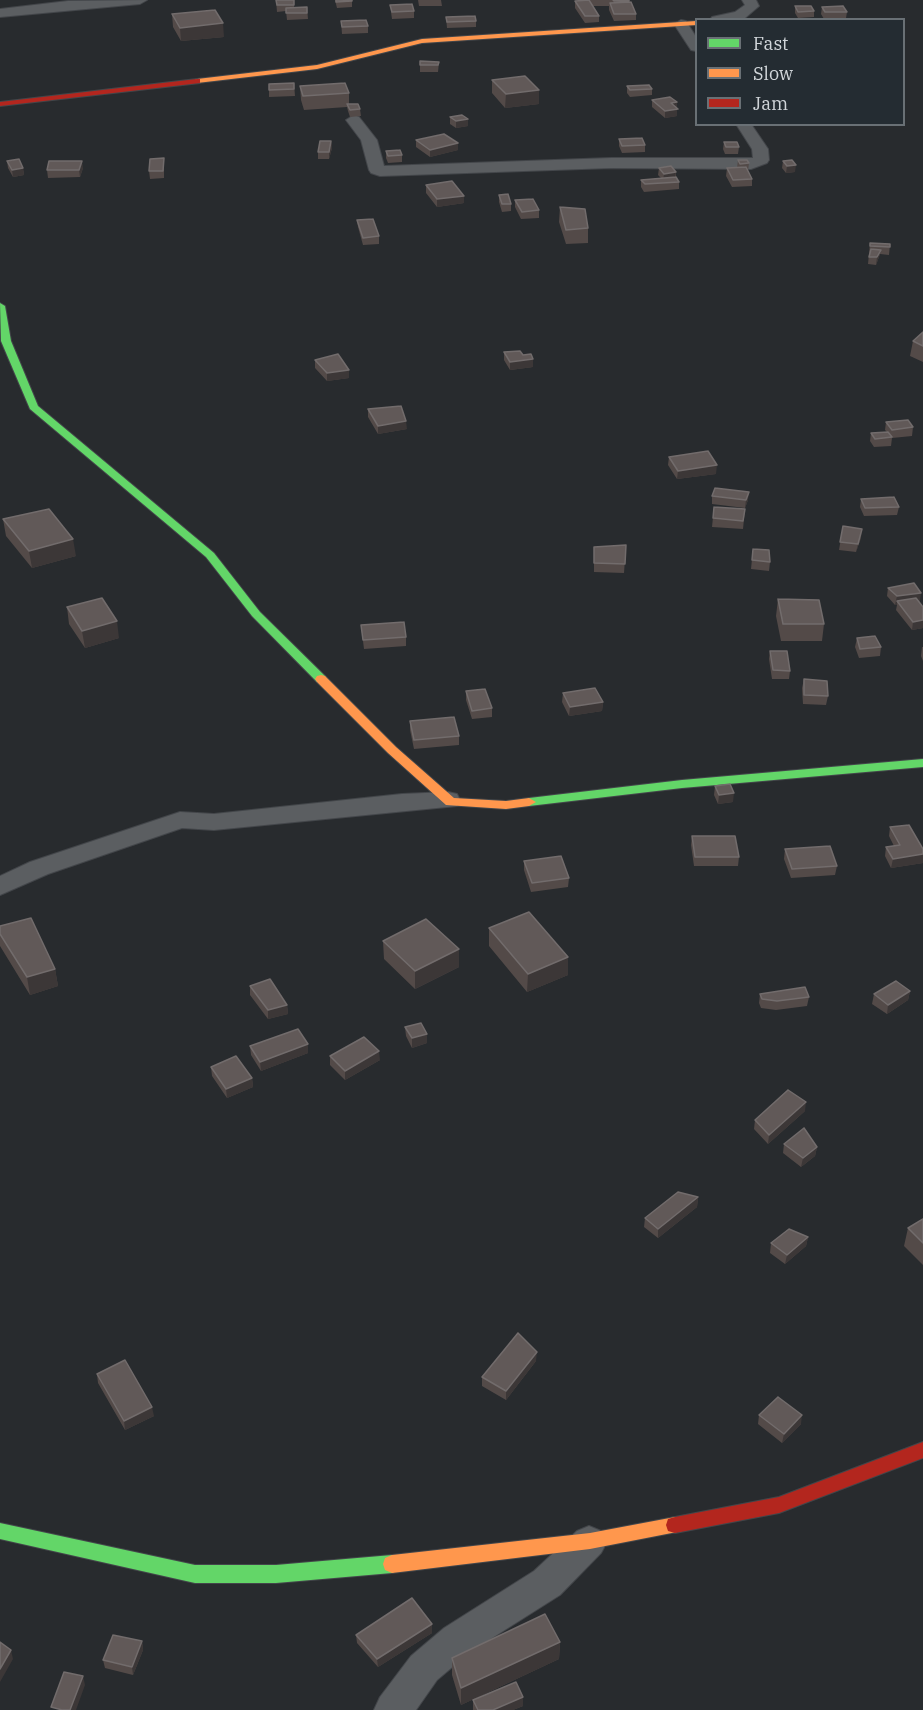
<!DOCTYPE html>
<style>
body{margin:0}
#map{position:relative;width:923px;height:1710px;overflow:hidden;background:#282b2e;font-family:"IBM Plex Serif",serif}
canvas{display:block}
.legend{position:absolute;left:695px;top:18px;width:210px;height:108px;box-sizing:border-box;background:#242c32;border:2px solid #697075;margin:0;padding:8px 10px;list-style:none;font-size:18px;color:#d1d6da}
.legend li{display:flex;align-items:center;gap:12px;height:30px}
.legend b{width:30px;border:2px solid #697075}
</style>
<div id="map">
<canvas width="923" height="1710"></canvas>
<ul class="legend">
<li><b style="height:8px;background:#63d668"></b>Fast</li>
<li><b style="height:8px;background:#ff974d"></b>Slow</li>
<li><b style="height:8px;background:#b3261e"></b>Jam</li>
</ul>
</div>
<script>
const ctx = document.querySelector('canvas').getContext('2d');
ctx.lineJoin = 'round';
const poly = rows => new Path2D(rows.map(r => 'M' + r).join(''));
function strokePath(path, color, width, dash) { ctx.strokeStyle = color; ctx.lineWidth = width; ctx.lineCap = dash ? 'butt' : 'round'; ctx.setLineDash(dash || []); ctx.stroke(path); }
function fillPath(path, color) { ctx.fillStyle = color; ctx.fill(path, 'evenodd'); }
const street = poly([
 [147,0,140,4,0,17,0,9,68,1,147,0],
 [742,0,756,0,759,6,745,18,710,20,712,17,735,12,745,5,742,0],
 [681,20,686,21,696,37,696,51,691,50,674,24,681,20],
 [354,115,359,117,377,140,384,166,611,158,753,158,752,149,736,124,751,124,768,149,769,160,767,163,751,169,611,168,380,176,371,173,369,170,361,140,346,120,354,115],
 [448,792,457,794,460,800,457,806,214,830,182,828,48,874,0,895,0,876,30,862,180,812,214,814,402,794,448,792],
 [589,1526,601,1531,607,1542,601,1553,560,1595,470,1652,437,1680,416,1710,374,1710,380,1697,411,1656,444,1628,534,1571,577,1531,589,1526]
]);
const fast = poly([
 [0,303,5,306,11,341,38,406,214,553,260,612,325,676,327,679,325,682,317,682,252,616,206,557,30,409,1,341,0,303],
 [923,759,923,767,682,788,529,806,522,802,529,798,682,780,923,759],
 [0,1523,195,1565,276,1565,392,1555,399,1558,401,1564,399,1570,392,1573,276,1583,195,1583,0,1539,0,1523]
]);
const slow = poly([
 [696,21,696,25,422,43,317,69,197,83,193,81,197,79,317,65,422,39,696,21],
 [321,675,325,676,396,747,454,798,506,801,529,798,536,802,529,806,506,809,446,805,388,753,317,682,315,679,317,676,321,675],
 [675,1517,682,1519,684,1525,682,1531,590,1549,392,1573,385,1570,383,1564,385,1558,392,1555,590,1533,675,1517]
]);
const jam = poly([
 [197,79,200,79,200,83,0,106,0,102,197,79],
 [923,1442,923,1458,779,1513,675,1533,668,1531,666,1525,668,1519,675,1517,779,1497,923,1442]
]);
strokePath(street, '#43464a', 2);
strokePath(fast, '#43464a', 2);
strokePath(slow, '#43464a', 2);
strokePath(jam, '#43464a', 2);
fillPath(street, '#5b5e61');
fillPath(fast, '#63d668');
fillPath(slow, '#ff974d');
fillPath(jam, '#b3261e');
fillPath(poly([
 [276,0,294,5,294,8,307,7,308,19,287,20,286,11,277,12],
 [335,0,352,0,352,7,337,8],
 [418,0,441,0,442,6,419,6],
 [580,0,629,0,629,3,636,14,636,20,614,21,609,10,609,6,593,6,599,16,599,22,585,23,575,8,575,1,580,1],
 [390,5,414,11,414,18,392,19],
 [795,6,814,11,814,17,798,18,795,13],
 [822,7,847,12,846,18,824,19,821,14],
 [172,14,224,37,181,41,173,27],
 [446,17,476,21,476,27,447,28],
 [341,21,368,26,368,33,342,34],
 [420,61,439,62,438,72,420,72],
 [492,80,539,104,505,108,492,93],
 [294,83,295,96,269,97,269,84],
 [300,86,349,93,349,104,360,109,361,116,350,117,348,111,347,107,304,110,301,100],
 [627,86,652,89,652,95,630,97,627,93],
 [652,100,677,102,677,116,665,118,652,107],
 [450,117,468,126,456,128,450,124],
 [619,139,645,145,645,152,622,153,619,146],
 [416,140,458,143,458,150,430,157,416,147],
 [331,141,332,148,329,159,318,159,318,152],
 [724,142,739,147,738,154,725,154,723,149],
 [386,151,402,155,402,162,388,163,386,158],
 [164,158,164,178,150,179,149,171],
 [738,160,749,163,748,171,752,179,752,186,732,187,726,176,727,168,737,168],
 [7,161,23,168,24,175,13,177,8,168],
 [783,161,795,172,786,173,782,168],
 [83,168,80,177,48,178,47,170],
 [659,168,676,172,676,177,679,182,679,189,644,192,641,187,641,180,661,178,658,175],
 [426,185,464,203,437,207,426,193],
 [499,195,511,204,511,211,502,212,499,202],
 [515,200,539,210,539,218,521,219,515,207],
 [560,207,588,228,588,243,566,244,559,222],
 [357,220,379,236,379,244,363,245,358,227],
 [870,243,890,244,889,255,880,254,876,265,868,264],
 [923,332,923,362,910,356,913,341],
 [504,352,523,355,533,367,510,370,504,360],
 [315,360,349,378,327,381,315,368],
 [368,409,407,429,378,434,368,417],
 [886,422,913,427,912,436,892,438,891,446,874,447,870,441,871,433,887,432,885,430],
 [669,457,716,474,677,479,668,465],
 [712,496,748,500,745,508,712,504],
 [861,499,899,507,897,515,864,516,860,507],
 [714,507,745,509,743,529,712,527],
 [3,519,76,556,32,568,6,536],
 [843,526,861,538,856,552,839,550],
 [626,545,624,573,594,572,594,547],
 [753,549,770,562,769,571,751,569],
 [888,588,920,601,919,602,923,607,923,628,912,630,896,610,897,605,895,605,887,596],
 [778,599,824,624,822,641,781,641,776,616],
 [67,607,119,638,85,648,69,624],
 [361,625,406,637,406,646,364,649],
 [857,638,881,647,880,656,859,658,855,647],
 [922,647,923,647,923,661,921,656],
 [770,651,790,671,789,679,772,679,769,659],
 [804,679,828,696,826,705,803,704,802,688],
 [466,691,492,708,492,717,472,719,466,700],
 [563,693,603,702,602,711,569,716,562,702],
 [410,721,459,736,459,745,414,749,410,730],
 [715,786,733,802,718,804,714,795],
 [890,827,923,849,923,863,891,868,885,856,886,847,894,846,889,836],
 [692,836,739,857,738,866,694,866,691,845],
 [785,849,837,866,835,875,791,878,784,859],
 [524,861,569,878,568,887,531,892,524,870],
 [0,926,55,969,58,986,30,995,0,946],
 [489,928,568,975,527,992,489,946],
 [383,941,459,967,415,989,384,959],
 [250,986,287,1005,288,1014,268,1019,250,995],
 [910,991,908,1000,887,1014,872,1004,874,994],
 [760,994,809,997,807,1006,776,1010,761,1008,759,1003],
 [405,1027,427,1034,427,1043,412,1048,406,1036],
 [308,1044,308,1053,261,1071,251,1055,250,1046],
 [330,1056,380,1060,345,1080,330,1065],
 [211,1067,252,1078,253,1087,227,1098,212,1076],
 [805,1111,768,1144,754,1129,755,1120],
 [784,1144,817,1147,815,1156,801,1167,783,1153],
 [698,1197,697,1207,658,1238,644,1227,645,1218],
 [923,1219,923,1265,904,1246,908,1228],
 [808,1237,806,1246,785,1264,770,1253,771,1243],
 [536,1361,506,1400,482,1386,482,1377],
 [97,1374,154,1416,125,1430,98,1383],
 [759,1415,801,1424,782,1443,758,1424],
 [432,1624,432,1633,378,1667,357,1643,356,1635],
 [142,1641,143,1650,133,1675,105,1668,103,1660],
 [560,1642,559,1659,461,1705,452,1675,452,1658],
 [523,1697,523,1706,513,1710,473,1710,473,1700]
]), '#534a48');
fillPath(poly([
 [223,23,224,37,181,41,180,28],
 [539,90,539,104,505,108,506,94],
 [677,102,677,116,665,118,665,111,671,103],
 [468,119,468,126,456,128,456,121],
 [331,141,332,148,329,159,329,152],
 [458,143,458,150,430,157,430,150],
 [82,161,83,168,80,177,79,170],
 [796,165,795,172,786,173,787,166],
 [23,168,24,175,13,177,12,170],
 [676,172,675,179,663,181,664,174],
 [464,196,464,203,437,207,437,199],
 [881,250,879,257,876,265,877,257],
 [533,359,533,367,510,370,510,362],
 [349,370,349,378,327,381,327,373],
 [406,421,407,429,378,434,378,426],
 [717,465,716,474,677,479,678,471],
 [749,492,748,500,745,508,746,500],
 [862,529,861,538,856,552,858,544],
 [73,539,76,556,32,568,29,551],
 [921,593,920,601,900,604,897,601,897,605,895,605,897,596],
 [923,620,923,628,912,630,913,622],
 [117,621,119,638,85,648,82,631],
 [603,702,602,711,569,716,570,707],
 [734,793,733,802,718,804,719,795],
 [923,854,923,863,891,868,893,859],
 [459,949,459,967,415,989,415,971],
 [568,957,568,975,527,992,528,974],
 [55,969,58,986,30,995,27,977],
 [910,991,908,1000,887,1014,888,1005],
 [287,1005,288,1014,268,1019,268,1010],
 [427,1034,427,1043,412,1048,412,1038],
 [308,1044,308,1053,261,1071,260,1062],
 [379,1051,380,1060,345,1080,345,1071],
 [252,1078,253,1087,227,1098,226,1089],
 [806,1102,805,1111,768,1144,769,1135],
 [817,1147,815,1156,801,1167,803,1158],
 [698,1197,697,1207,658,1238,658,1229],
 [808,1237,806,1246,785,1264,787,1255],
 [537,1352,536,1361,506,1400,506,1391],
 [152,1407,154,1416,125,1430,124,1421],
 [802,1415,801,1424,782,1443,784,1434],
 [432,1624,432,1633,378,1667,377,1659],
 [142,1641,143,1650,133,1675,132,1667],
 [560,1642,559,1659,461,1705,461,1688],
 [11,1650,13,1659,0,1682,0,1669],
 [83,1676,85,1685,76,1710,70,1710],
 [523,1697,523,1706,513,1710,493,1710]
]), '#3c3737');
const building = poly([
 [276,0,294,0,294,5,277,5,276,0],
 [336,0,352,0,352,1,336,2,336,0],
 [589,0,599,16,585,16,575,1,589,0],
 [613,0,629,0,629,1,614,1,613,0],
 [631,2,636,14,614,14,610,3,631,2],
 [412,4,414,11,392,12,390,5,412,4],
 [795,6,811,6,814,11,798,12,795,6],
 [843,6,847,12,825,12,822,7,843,6],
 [307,7,307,13,286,13,286,8,307,7],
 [215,10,223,23,180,28,172,14,215,10],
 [475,16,476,21,447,22,446,17,475,16],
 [366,20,368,26,342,27,341,21,366,20],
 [420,61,439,62,438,65,420,65,420,61],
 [525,76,539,90,506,94,492,80,525,76],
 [294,83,294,89,269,90,269,84,294,83],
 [345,83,349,93,303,96,300,86,345,83],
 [649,85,652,89,630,90,627,86,649,85],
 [670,97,677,102,671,103,678,109,665,111,652,100,670,97],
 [347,104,358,104,360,109,350,110,347,104],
 [462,115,468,119,456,121,450,117,462,115],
 [444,134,458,143,430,150,416,140,444,134],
 [642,138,645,145,622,146,619,139,642,138],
 [320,141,331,141,329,152,318,152,320,141],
 [724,142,737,142,739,147,726,147,724,142],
 [400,150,402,155,388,156,386,151,400,150],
 [164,158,163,171,149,171,150,159,164,158],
 [19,159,23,168,12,170,7,161,19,159],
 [738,160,747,160,749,163,740,164,738,160],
 [792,160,796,165,787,166,783,161,792,160],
 [49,161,82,161,79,170,47,170,49,161],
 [671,166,676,172,664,174,659,168,671,166],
 [746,167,752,179,733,180,727,168,746,167],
 [676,177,679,182,645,184,641,180,676,177],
 [452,181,464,196,437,199,426,185,452,181],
 [508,194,511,204,502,204,499,195,508,194],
 [533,199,539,210,522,212,515,200,533,199],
 [560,207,585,209,588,228,566,230,560,207],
 [373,219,379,236,363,238,357,220,373,219],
 [870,243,890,244,890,247,870,246,870,243],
 [871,249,881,250,877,257,869,257,871,249],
 [923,332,923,346,913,341,923,332],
 [520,351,523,355,531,354,533,359,510,362,504,352,520,351],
 [338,354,349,370,327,373,315,360,338,354],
 [401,406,406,421,378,426,368,409,401,406],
 [908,420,913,427,892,430,886,422,908,420],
 [888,432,892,437,875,439,871,433,888,432],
 [708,451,717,465,678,471,669,457,708,451],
 [715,488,749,492,746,500,712,496,715,488],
 [894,497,899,507,865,508,861,499,894,497],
 [714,507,745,509,743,521,713,518,714,507],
 [49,509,73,539,29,551,3,519,49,509],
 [843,526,862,529,858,544,840,542,843,526],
 [626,545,625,564,594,563,594,547,626,545],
 [753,549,769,550,770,562,752,560,753,549],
 [914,583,921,593,897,596,888,588,914,583],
 [102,598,117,621,82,631,67,607,102,598],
 [916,598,923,607,923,620,913,622,897,601,916,598],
 [778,599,819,600,824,624,783,624,778,599],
 [404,622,406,637,363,640,361,625,404,622],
 [875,636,881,647,860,649,857,638,875,636],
 [770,651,787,651,790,671,773,670,770,651],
 [804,679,827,681,828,696,804,695,804,679],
 [595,688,603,702,570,707,563,693,595,688],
 [485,689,492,708,472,711,466,691,485,689],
 [454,717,459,736,414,740,410,721,454,717],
 [730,784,734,793,719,795,715,786,730,784],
 [909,825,923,849,923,854,893,859,886,847,900,845,890,827,909,825],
 [692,836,735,836,739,857,695,857,692,836],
 [830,846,837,866,792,869,785,849,830,846],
 [561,856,569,878,532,883,524,861,561,856],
 [529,912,568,957,528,974,489,928,529,912],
 [31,918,55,969,27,977,0,934,0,926,31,918],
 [426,919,459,949,415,971,383,941,426,919],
 [270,979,287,1005,268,1010,250,986,270,979],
 [896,981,910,991,888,1005,874,994,896,981],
 [805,987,809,997,777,1001,762,999,760,994,805,987],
 [421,1023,427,1034,412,1038,405,1027,421,1023],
 [298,1029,308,1044,260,1062,250,1046,298,1029],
 [364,1037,379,1051,345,1071,330,1056,364,1037],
 [236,1056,252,1078,226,1089,211,1067,236,1056],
 [788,1090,806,1102,769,1135,755,1120,788,1090],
 [804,1128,817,1147,803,1158,784,1144,804,1128],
 [678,1192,698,1197,658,1229,645,1218,678,1192],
 [923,1219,923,1243,908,1228,923,1219],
 [789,1229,808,1237,787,1255,771,1243,789,1229],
 [518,1333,537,1352,506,1391,482,1377,518,1333],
 [125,1360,152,1407,124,1421,97,1374,125,1360],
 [778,1397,802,1415,784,1434,759,1415,778,1397],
 [412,1598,432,1624,377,1659,356,1635,412,1598],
 [545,1614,560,1642,461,1688,452,1658,545,1614],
 [113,1635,142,1641,132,1667,103,1660,113,1635],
 [0,1642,11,1650,0,1669,0,1642],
 [64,1672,83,1676,70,1710,62,1710,51,1707,64,1672],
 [516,1682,523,1697,493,1710,478,1710,473,1700,516,1682]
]);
fillPath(building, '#615958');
strokePath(building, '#726c6c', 1.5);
</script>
